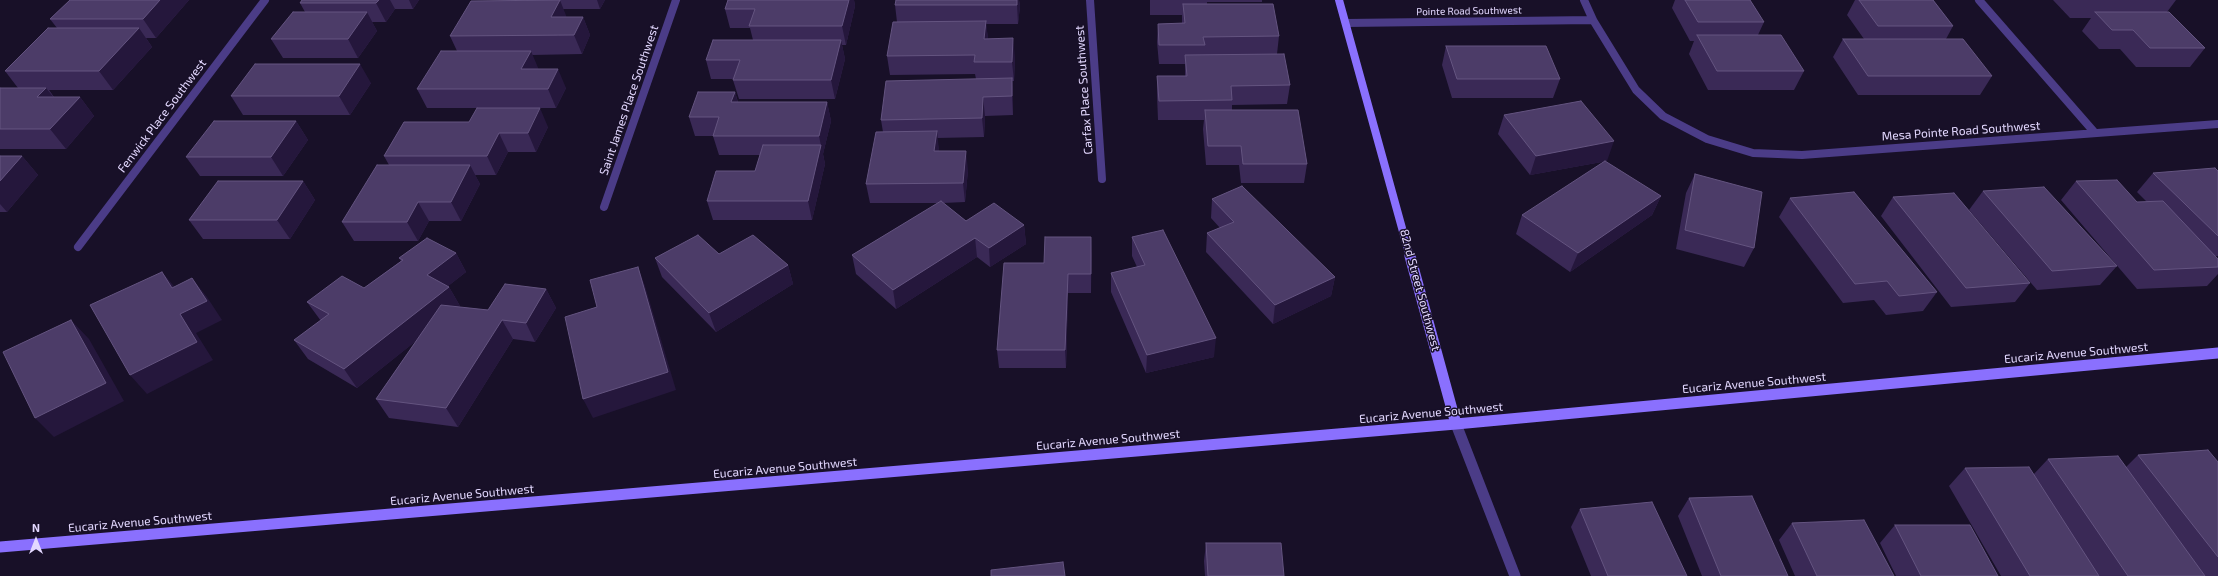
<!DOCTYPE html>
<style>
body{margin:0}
#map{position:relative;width:2218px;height:576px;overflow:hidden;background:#181028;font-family:"Exo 2",sans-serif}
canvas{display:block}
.north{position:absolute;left:16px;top:520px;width:40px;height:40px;-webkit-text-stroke:3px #181028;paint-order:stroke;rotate:0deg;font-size:11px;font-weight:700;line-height:16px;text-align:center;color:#e3d8ff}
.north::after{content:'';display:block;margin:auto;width:14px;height:18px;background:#e3d8ff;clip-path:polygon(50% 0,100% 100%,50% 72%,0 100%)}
</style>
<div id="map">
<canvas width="2218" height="576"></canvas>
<div class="north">N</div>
</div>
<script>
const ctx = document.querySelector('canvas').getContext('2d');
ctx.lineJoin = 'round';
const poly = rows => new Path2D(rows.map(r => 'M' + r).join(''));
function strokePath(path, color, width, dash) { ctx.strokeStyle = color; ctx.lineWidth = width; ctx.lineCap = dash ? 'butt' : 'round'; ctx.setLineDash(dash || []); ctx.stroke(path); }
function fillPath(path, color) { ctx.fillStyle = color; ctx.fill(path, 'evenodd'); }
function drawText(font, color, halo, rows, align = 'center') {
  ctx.font = font + ' "Exo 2",sans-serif'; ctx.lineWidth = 3; ctx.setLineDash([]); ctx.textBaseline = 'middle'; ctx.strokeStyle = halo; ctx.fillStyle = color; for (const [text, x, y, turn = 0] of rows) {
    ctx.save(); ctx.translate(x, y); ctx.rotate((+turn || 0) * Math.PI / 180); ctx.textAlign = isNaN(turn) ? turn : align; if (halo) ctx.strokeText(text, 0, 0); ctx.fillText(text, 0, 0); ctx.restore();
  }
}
strokePath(poly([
 [1090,0,1102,179],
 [1584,0,1593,20,1636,90,1663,116,1707,139,1753,153,1802,155,2218,124],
 [1979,0,2095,133],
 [1346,23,1593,20],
 [604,207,676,0],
 [78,247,265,0]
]), '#4b3c87', 8);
strokePath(poly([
 [1456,424,1515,576]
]), '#4b3c87', 11);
strokePath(poly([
 [1339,0,1410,257]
]), '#8a70fe', 8);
strokePath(poly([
 [1410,256,1456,424],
 [0,547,1456,424,2218,353]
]), '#8a70fe', 11);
fillPath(poly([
 [70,0,189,0,156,38,146,38,152,47,113,90,49,90,54,97,80,97,94,116,66,149,0,149,0,88,18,88,5,71,57,28,50,19],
 [302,0,419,0,413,9,395,9,386,22,372,22,377,31,358,58,283,58,271,39,305,12,300,3],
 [527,0,605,0,600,9,563,9,566,17,583,17,590,35,582,54,532,55,538,69,566,88,556,108,427,108,417,89,457,51,450,36],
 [728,0,854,0,855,6,846,45,842,45,845,59,835,99,739,99,733,80,734,79,711,79,706,60,753,40,750,28,730,28,725,9],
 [1019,0,1020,6,1018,24,986,24,988,39,1015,57,1014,81,1012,81,1013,97,1013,115,985,116,984,137,937,138,939,151,968,170,965,202,943,203,966,221,1024,225,1026,244,990,267,977,257,896,309,856,274,852,255,938,203,870,203,866,184,883,132,881,120,976,79,975,74,890,75,887,56,897,22,895,5],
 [1150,0,1262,0,1262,2,1207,2,1207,4,1279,36,1277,54,1290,85,1287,104,1232,105,1232,110,1307,164,1304,183,1241,183,1239,165,1206,165,1203,129,1204,120,1158,120,1157,95,1157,76,1185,76,1185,64,1159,64,1157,42,1158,24,1182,23,1182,15,1150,15],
 [1675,0,1750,0,1764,22,1758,35,1804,71,1794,90,1708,90,1689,54,1694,41,1690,41,1672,8],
 [1855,0,1933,0,1953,26,1946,39,1992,76,1980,95,1858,95,1833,57,1843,39,1864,39,1847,15],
 [2053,0,2176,0,2167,12,2205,48,2190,67,2136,67,2120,49,2099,49,2082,31,2091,18,2070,18],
 [1446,46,1560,79,1553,98,1452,98,1442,65],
 [371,83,350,115,243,115,231,96],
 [735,92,738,102,827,102,831,121,823,154,825,164,812,220,713,220,707,201,755,171,760,155,719,155,713,136,695,136,689,117],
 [1504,115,1607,161,1530,175,1498,134],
 [296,121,308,140,283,176,200,176,186,157],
 [404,122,548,127,536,152,508,152,496,175,475,175,480,184,461,221,429,221,418,241,354,241,342,222,389,165,384,156],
 [0,156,22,156,38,175,7,212,0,212],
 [2218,171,2218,256,2215,256,2218,259,2218,274,2207,286,2137,289,2061,200,2076,181,2137,202,2147,202,2137,192,2153,173],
 [1695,174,1754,248,1744,267,1676,249,1686,193],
 [303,181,315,200,290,239,203,239,189,220],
 [1983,191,2117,266,2100,285,2037,290,1969,210],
 [1661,196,1652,215,1570,272,1516,234,1522,215],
 [1893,197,2030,283,2015,302,1951,307,1881,216],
 [1790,198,1937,292,1923,311,1886,315,1874,300,1843,303,1779,217],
 [1212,199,1335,277,1331,296,1273,324,1206,252,1207,233,1220,228,1211,218],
 [1091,237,1091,293,1068,293,1066,368,999,368,997,350,1044,263],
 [1132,237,1214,357,1146,373,1111,292,1111,273,1137,267,1132,256],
 [456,253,466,272,448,286,449,287,460,306,458,307,488,310,546,289,556,308,535,342,513,339,458,427,389,418,376,399,417,340,357,388,308,359,294,340,321,321,307,302,364,288,401,261,399,258],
 [719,254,788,265,793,284,716,332,662,277,655,258],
 [2138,455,2218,462,2218,576,2001,576,1949,486,1965,468,2034,474,2048,459,2126,467],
 [1689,498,1788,576,1702,576,1678,516],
 [1580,509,1687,576,1591,576,1571,527],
 [1792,523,1894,576,1795,576,1779,540],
 [1895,525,1998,576,1896,576,1880,543],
 [1206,543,1284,576,1205,576,1204,561]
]), '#3a2956');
fillPath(poly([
 [160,0,189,0,156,38,143,19],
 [379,0,390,0,395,9,386,22,376,3],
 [409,0,419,0,413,9],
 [560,0,567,18,558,36,551,17],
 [597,0,605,0,600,9],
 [849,0,854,0,855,6,846,45,842,26],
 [1017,0,1019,0,1020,6,1018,24,1017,5],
 [367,12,377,31,358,58,348,39],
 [583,17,590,35,582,54,574,35],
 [986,21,988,39,984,39],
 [139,28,152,47,113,90,99,71],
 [1013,38,1015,57,1014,81,1012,62],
 [841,40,845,59,835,99,831,80],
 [531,51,539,70,521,69],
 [360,64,371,83,350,115,339,96],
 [558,69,566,88,556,108,548,89],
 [1012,78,1013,97,1013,115,1012,96],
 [46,88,61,106,37,97],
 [735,92,740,111,731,102],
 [80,97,94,116,66,149,50,129],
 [983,97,985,116,984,137,982,118],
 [827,102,831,121,823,154,825,164,812,220,808,201,821,146,819,136],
 [540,108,548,127,536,152,528,133],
 [296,121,308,140,283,176,271,157],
 [937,131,939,150,936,170,934,151],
 [499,133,508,152,496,175,487,156],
 [1614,141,1607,161,1530,175,1536,156],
 [966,151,968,170,965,202,963,183],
 [22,156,38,175,7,212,0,204,0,181],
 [470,165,480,184,461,221,451,202],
 [303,181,315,200,290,239,277,220],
 [1661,196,1652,215,1570,272,1578,253],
 [418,202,429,221,418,241,407,222],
 [1024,225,1026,244,990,267,989,248],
 [1091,237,1092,256,1091,293],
 [975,238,977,257,896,309,893,290],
 [456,253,466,272,438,294,427,275],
 [788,265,793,284,716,332,709,313],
 [638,267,645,286,676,390,593,418,583,399],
 [162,272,178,291,172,288],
 [1068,274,1068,293,1066,368,1065,350],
 [1335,277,1331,296,1273,324,1275,305],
 [192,278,207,297,222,320,196,333,213,360,147,394,130,375,180,314],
 [449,287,460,306,357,388,344,369],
 [546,289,556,308,535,342,526,323],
 [71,320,89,339,124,401,54,437,35,418],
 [502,320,513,339,458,427,446,408],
 [1216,338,1214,357,1146,373,1147,355]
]), '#25173c');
const building = poly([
 [70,0,160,0,143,19,50,19,70,0],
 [302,0,379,0,376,3,300,3,302,0],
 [560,0,551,17,583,17,574,35,450,36,471,1,560,0],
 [728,0,849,0,842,26,749,26,755,9,725,9,728,0],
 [896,0,1017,0,1017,5,895,5,896,0],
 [1685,0,1750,0,1764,22,1698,22,1685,0],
 [1859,0,1933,0,1953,26,1878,26,1859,0],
 [1183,4,1273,4,1279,36,1203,37,1205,45,1159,45,1158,24,1185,23,1183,4],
 [293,12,367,12,348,39,271,39,293,12],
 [2095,12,2169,12,2205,48,2150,48,2133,30,2112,30,2095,12],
 [986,21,984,39,1013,38,1012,62,974,62,975,55,887,56,893,22,986,21],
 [48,28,139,28,99,71,5,71,48,28],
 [1697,35,1781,35,1804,71,1717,71,1697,35],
 [1843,39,1963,39,1992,76,1868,76,1843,39],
 [713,40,841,40,831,80,733,80,740,60,706,60,713,40],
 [1446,46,1546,46,1560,79,1457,79,1446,46],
 [441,51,531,51,521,69,558,69,548,89,417,89,441,51],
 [1284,54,1290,85,1231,86,1232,100,1159,101,1157,76,1187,76,1185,55,1284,54],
 [255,64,360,64,339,96,231,96,255,64],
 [1012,78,1012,96,983,97,982,118,881,120,886,81,1012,78],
 [0,88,46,88,37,97,80,97,50,129,0,129,0,88],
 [698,92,735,92,731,102,827,102,819,136,713,136,719,117,689,117,698,92],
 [1581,101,1614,141,1536,156,1504,115,1581,101],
 [477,108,540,108,528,133,499,133,487,156,384,156,404,122,469,122,477,108],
 [1205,110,1298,110,1307,164,1243,164,1241,146,1208,146,1205,110],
 [214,121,296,121,271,157,186,157,214,121],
 [937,131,934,151,966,151,963,183,866,184,876,132,937,131],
 [763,145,821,145,808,201,707,201,716,171,755,171,763,145],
 [0,156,22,156,0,181,0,156],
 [1605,161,1661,196,1578,253,1522,215,1605,161],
 [377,165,470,165,451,202,418,202,407,222,342,222,377,165],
 [2215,168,2218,171,2218,236,2153,173,2215,168],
 [1695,174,1762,192,1754,248,1685,230,1695,174],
 [2117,180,2137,202,2163,201,2218,259,2218,267,2154,270,2076,181,2117,180],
 [218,181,303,181,277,220,189,220,218,181],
 [1242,186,1335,277,1275,305,1207,233,1234,222,1212,199,1242,186],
 [2044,187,2117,266,2052,271,1983,191,2044,187],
 [1854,192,1937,292,1899,296,1887,281,1855,284,1790,198,1854,192],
 [1954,193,2030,283,1966,288,1893,197,1954,193],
 [941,201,966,221,994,203,1024,225,989,248,975,238,893,290,852,255,941,201],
 [1163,230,1216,338,1147,355,1111,273,1145,265,1132,237,1163,230],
 [698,235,719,254,753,235,788,265,709,313,655,258,698,235],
 [1045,237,1091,237,1091,274,1068,274,1065,350,997,350,1004,263,1044,263,1045,237],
 [427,238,456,253,427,275,449,287,344,369,294,340,329,314,307,302,342,276,364,288,403,260,399,258,427,238],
 [638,267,668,372,583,399,565,317,597,307,590,280,638,267],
 [162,272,172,288,192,278,207,301,180,314,197,342,130,375,90,305,162,272],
 [505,284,546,289,526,323,502,320,446,408,376,399,441,305,488,310,505,284],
 [71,320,106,383,35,418,3,352,71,320],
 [2208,450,2218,462,2218,557,2138,455,2208,450],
 [2118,456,2205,576,2128,576,2048,459,2118,456],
 [2029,467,2099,576,2030,576,1965,468,2029,467],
 [1752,496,1788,576,1721,576,1689,498,1752,496],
 [1652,502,1687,576,1608,576,1580,509,1652,502],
 [1864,520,1894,576,1817,576,1792,523,1864,520],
 [1895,525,1970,525,1998,576,1921,576,1895,525],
 [1206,543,1281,543,1284,576,1208,576,1206,543],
 [1063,562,1065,576,991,576,991,570,1063,562]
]);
fillPath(building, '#4c3c68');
strokePath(building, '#645480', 1);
drawText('10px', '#e3d8ff', '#181028', [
 ["Pointe Road Southwest",1469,11,-1]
]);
drawText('12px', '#e3d8ff', '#181028', [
 ["Carfax Place Southwest",1084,90,-94],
 ["Saint James Place Southwest",629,100,-71],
 ["Fenwick Place Southwest",162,116,-53],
 ["Mesa Pointe Road Southwest",1961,131,-4],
 ["82nd Street Southwest",1420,290,75],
 ["Eucariz Avenue Southwest",2076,353,-5],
 ["Eucariz Avenue Southwest",1754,383,-5],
 ["Eucariz Avenue Southwest",1431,413,-5],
 ["Eucariz Avenue Southwest",1108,440,-5],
 ["Eucariz Avenue Southwest",785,468,-5],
 ["Eucariz Avenue Southwest",462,495,-5],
 ["Eucariz Avenue Southwest",140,522,-5]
]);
</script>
